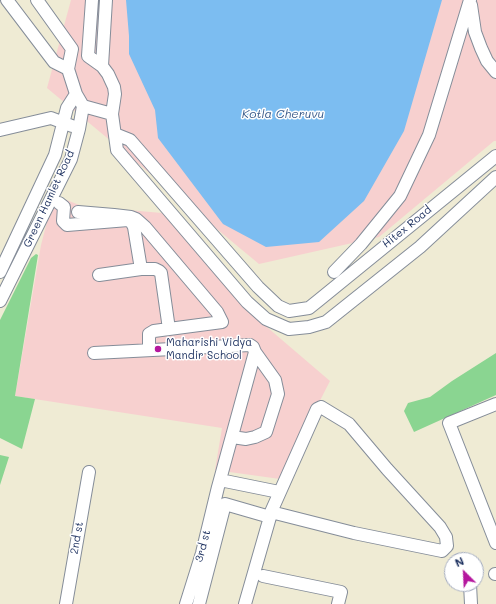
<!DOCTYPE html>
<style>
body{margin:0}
#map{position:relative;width:496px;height:604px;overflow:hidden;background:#efebd4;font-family:Mali,sans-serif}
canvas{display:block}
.north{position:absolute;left:444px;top:552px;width:40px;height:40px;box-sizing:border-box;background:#fff;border:1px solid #a4acbf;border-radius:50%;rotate:336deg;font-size:11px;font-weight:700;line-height:16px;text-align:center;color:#1b2f5e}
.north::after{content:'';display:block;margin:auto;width:14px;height:18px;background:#b5179e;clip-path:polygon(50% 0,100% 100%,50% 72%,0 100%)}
</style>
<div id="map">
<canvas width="496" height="604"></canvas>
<div class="north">N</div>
</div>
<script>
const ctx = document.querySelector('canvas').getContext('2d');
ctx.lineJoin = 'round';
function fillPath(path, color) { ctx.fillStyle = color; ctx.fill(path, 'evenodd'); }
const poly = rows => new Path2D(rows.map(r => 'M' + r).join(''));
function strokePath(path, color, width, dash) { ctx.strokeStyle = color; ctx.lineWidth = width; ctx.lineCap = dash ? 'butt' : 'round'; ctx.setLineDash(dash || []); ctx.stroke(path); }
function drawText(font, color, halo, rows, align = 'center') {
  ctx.font = font + ' Mali,sans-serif'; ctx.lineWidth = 3; ctx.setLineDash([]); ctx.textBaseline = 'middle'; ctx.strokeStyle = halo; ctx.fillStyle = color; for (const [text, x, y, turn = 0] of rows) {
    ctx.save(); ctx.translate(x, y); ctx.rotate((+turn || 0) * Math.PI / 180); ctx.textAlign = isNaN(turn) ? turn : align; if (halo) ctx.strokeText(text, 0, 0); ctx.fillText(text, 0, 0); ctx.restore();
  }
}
fillPath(poly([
 [71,0,496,0,496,141,494,141,379,237,259,264,47,88],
 [56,196,82,206,162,213,254,316,330,381,280,479,215,470,222,428,15,396,41,245,52,203]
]), '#f7d0cf');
fillPath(poly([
 [36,254,38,255,15,396,35,399,22,449,0,438,0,320,31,258],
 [496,353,496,395,414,432,404,411,408,403,430,397,452,381],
 [0,455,9,457,0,485]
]), '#8ad591');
fillPath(poly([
 [126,0,442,0,404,131,364,201,319,242,266,247,223,224,158,138,155,110,129,54,129,36]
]), '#7cbdf1');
const minor = poly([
 [7,0,54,62,68,69],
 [92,0,88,56,102,66,108,74,114,87,115,94,112,114,117,150,247,302,266,319,289,329,309,327,326,322,420,247,496,177],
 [471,5,475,32,481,48,487,61,496,72],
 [102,66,106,0],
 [83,106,112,114],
 [0,130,51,118,72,126],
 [115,134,130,140,258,287,278,306,289,311,309,308,319,300,496,156],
 [59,203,64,207,63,221,67,225,128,220,132,223,134,227,141,269],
 [78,212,114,215,131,217,136,219,145,227,217,312,222,322,169,329,161,273,159,271,155,269,141,269,99,275],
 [0,272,55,155,67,108,76,94],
 [334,272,361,244,400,196,429,135,470,0],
 [0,301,71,159,79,129,83,106,76,94,68,69,72,49,37,0],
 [149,350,149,334,154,331,169,329],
 [94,353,250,345,253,347,255,352,218,487,202,553,186,604],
 [321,407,349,424,387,469,440,527,446,537,447,546,442,551,354,533,271,512,317,409,321,407],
 [232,437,246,439,255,437,266,432,278,394,275,380,255,352],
 [220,480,279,492],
 [496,543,449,423,496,404],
 [495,574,496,574],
 [263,576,341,592,338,604],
 [470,584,471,604],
 [66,604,89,472],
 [199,604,225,504,270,517,245,604]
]);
strokePath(minor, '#858d99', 14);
strokePath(minor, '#fff', 12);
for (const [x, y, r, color] of [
 [158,349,4,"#b5179e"]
]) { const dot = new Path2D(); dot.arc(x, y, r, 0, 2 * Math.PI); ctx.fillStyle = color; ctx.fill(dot); strokePath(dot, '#fff', 1.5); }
drawText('11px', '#1b2f5e', '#fff', [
 ["Green Hamlet Road",49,199,-65],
 ["Hitex Road",407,227,-39],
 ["2nd st",77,538,-80],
 ["3rd st",203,546,-75]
]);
drawText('11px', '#1b2f5e', '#fff', [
 ["Maharishi Vidya",166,343],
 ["Mandir School",166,356]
], 'left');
drawText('italic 12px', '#385a8a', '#fff', [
 ["Kotla Cheruvu",283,114]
]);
</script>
